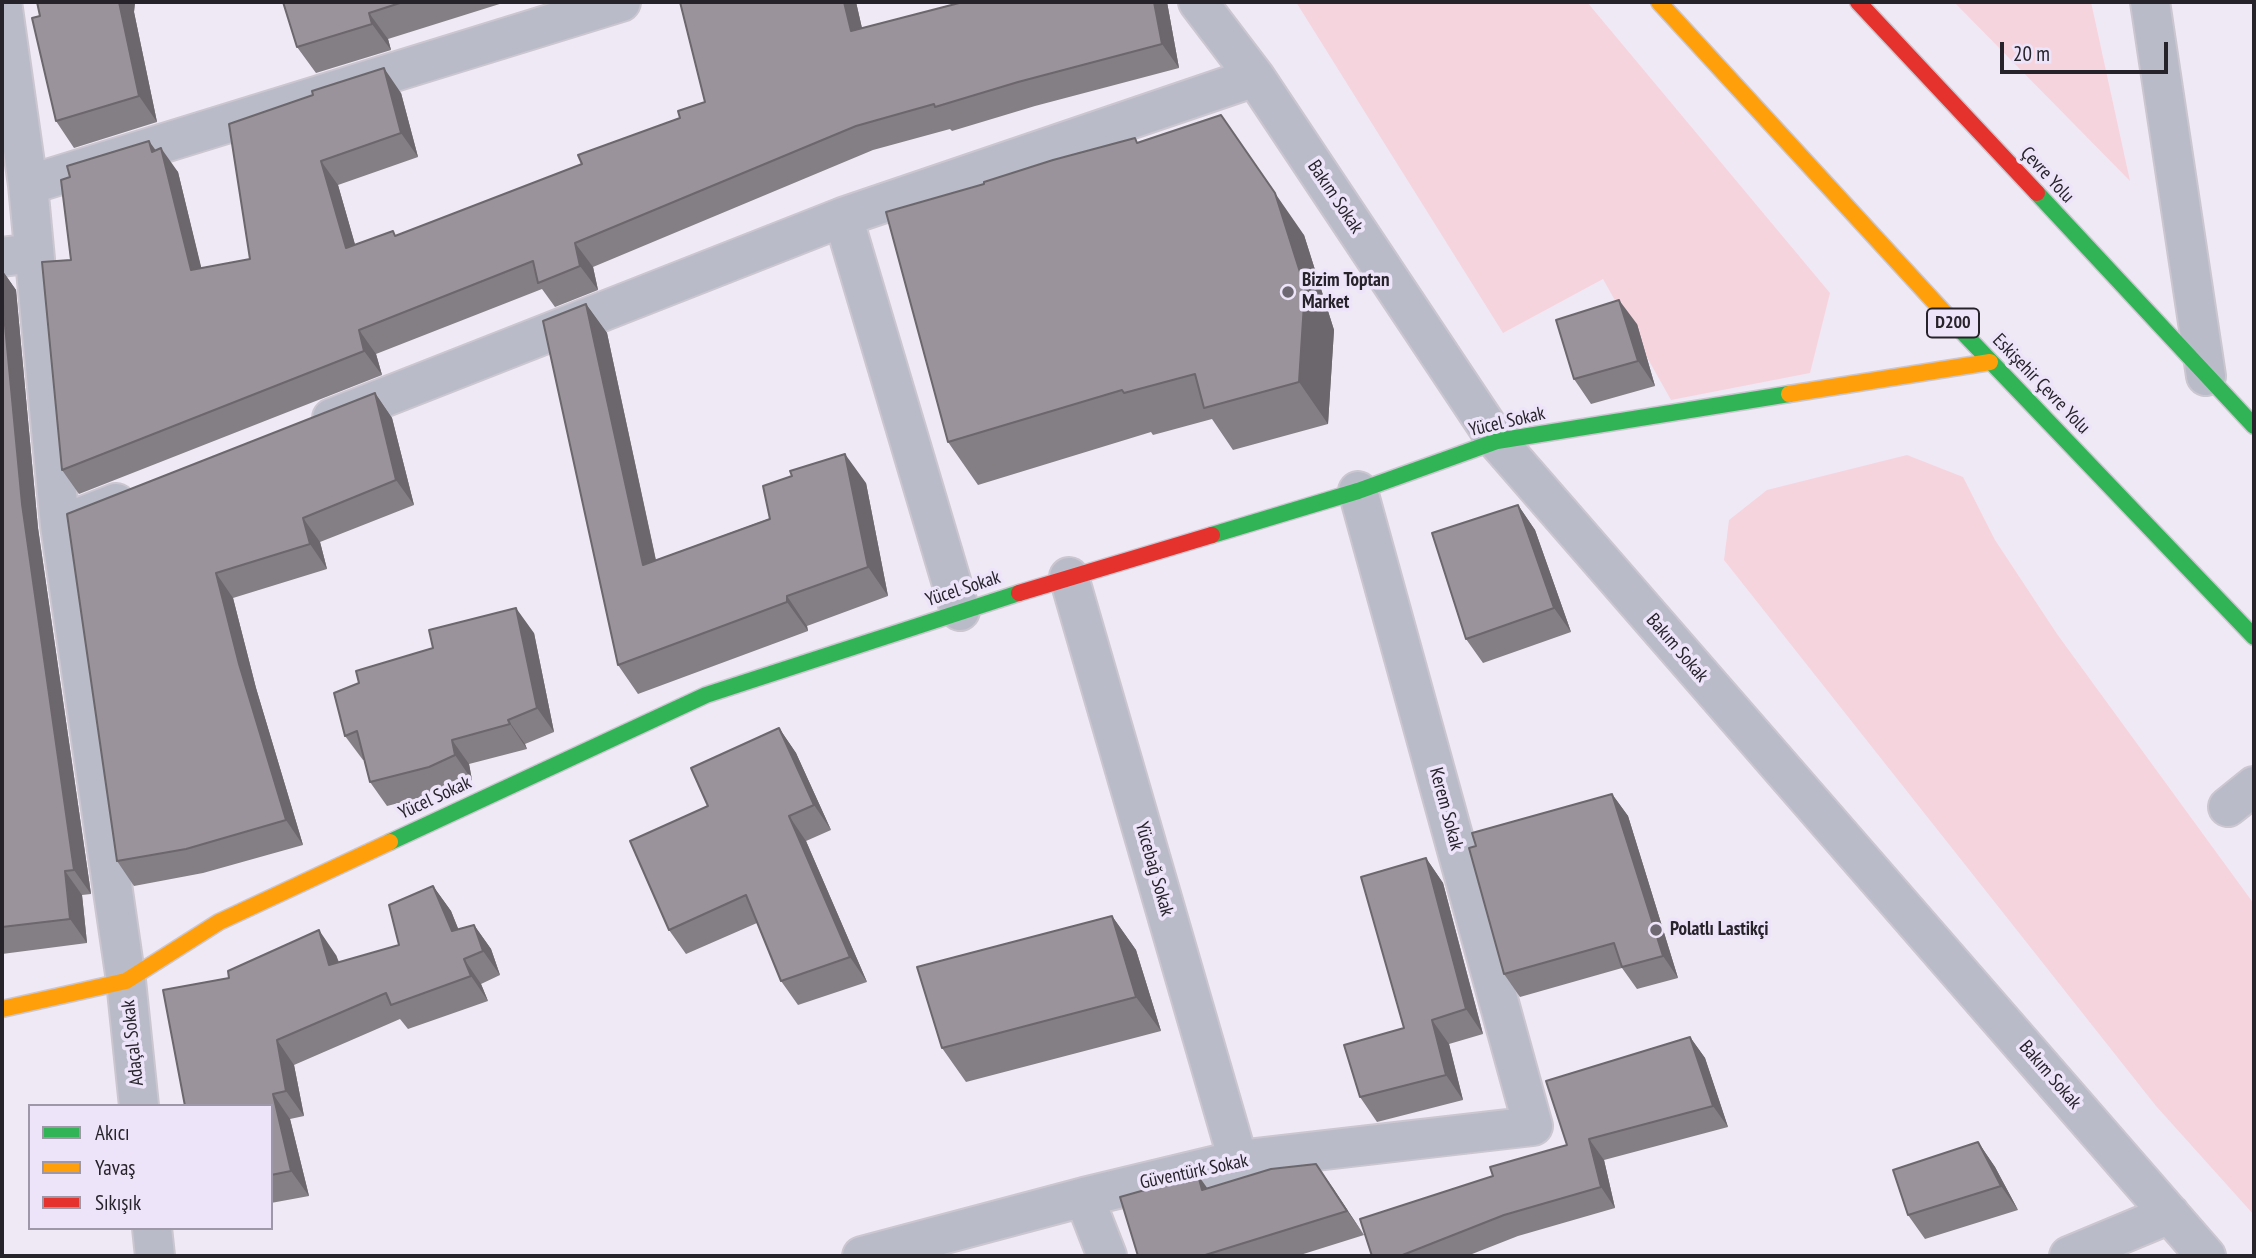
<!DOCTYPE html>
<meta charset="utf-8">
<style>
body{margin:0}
#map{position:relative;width:2256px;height:1258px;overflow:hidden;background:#efe9f5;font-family:"PT Sans Narrow",sans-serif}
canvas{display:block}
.frame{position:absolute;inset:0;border:4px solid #27232b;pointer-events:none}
.legend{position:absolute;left:28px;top:1104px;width:245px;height:126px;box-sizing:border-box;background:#eee4fa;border:2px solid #9e97a7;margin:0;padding:9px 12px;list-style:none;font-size:21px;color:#27232b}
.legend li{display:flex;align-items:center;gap:14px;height:35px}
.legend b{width:35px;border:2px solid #9e97a7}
.scale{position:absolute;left:2000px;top:42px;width:168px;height:32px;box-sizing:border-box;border:4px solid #27232b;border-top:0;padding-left:9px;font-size:21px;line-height:24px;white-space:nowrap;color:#27232b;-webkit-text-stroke:5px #eee4fa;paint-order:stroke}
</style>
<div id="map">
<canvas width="2256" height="1258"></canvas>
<div class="frame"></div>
<ul class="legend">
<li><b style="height:9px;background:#30b455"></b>Akıcı</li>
<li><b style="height:9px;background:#ff9f0a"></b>Yavaş</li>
<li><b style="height:9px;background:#e5322d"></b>Sıkışık</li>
</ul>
<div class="scale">20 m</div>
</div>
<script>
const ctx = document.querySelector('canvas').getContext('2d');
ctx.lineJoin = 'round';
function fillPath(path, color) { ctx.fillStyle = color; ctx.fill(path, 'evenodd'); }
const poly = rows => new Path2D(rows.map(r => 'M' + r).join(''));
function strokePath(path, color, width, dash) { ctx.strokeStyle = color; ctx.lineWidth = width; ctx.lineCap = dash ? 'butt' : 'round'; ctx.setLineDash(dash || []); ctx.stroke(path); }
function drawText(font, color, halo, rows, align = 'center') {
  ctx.font = font + ' "PT Sans Narrow",sans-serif'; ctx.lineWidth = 7; ctx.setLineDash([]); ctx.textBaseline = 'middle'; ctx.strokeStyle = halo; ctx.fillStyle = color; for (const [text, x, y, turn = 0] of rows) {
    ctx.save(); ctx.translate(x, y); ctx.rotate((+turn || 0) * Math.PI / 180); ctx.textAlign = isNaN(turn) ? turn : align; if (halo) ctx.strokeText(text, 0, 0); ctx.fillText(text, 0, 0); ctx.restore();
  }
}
fillPath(poly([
 [1296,2,1587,2,1830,293,1810,373,1671,400,1603,279,1503,333],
 [1954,2,2091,2,2130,181],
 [1907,455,1963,477,1995,540,2057,634,2254,904,2254,1215,2156,1106,1724,560,1729,520,1767,490]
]), '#f6d4dd');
const street = poly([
 [2,2,28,185,60,525,126,981,139,1106],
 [1198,2,1255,77,1497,441,2206,1256],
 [2150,2,2206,376],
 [28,185,621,2],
 [843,217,960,611],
 [2,257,34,253],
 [332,418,843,217,1255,77],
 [60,525,116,503],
 [1069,577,1238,1160],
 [2228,807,2254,786],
 [1084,1197,1107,1256],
 [152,1228,155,1256],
 [862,1256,1084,1197,1238,1160,1533,1126,1358,491],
 [2069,1256,2170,1214]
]);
const fast = poly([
 [2037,193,2254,426],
 [1951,320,2254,637],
 [1212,535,1358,491,1497,441,1789,394],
 [390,842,706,695,1019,593]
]);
const slow = poly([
 [1659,2,1951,320],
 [1789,394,1990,362],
 [2,1009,126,981,219,922,390,842]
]);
const jam = poly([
 [1858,2,2037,193],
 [1019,593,1212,535]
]);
strokePath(street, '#cbc6d0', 42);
strokePath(fast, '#cbc6d0', 19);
strokePath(slow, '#cbc6d0', 19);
strokePath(jam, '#cbc6d0', 19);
strokePath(street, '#b9bbc8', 38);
strokePath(fast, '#30b455', 16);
strokePath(slow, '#ff9f0a', 16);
strokePath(jam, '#e5322d', 16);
fillPath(poly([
 [37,2,135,2,134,12,157,122,74,148,56,121,40,16],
 [283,2,506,2,388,39,391,50,316,73,297,47],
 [856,2,862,28,1167,2,1179,68,1035,106,952,131,950,129,873,150,593,267,598,290,555,307,542,289,376,354,382,375,79,494,62,470,71,260,156,150,178,172,201,268,250,259,229,124,401,93,418,157,338,185,355,245,396,236,582,164,680,118],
 [1138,142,1304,235,1334,330,1328,424,1233,450,1212,419,1153,435,1151,432,978,485,948,442],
 [2,270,16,290,38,528,91,894,82,895,87,943,2,954],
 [586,304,607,333,656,560,866,483,888,596,807,626,808,631,638,694,618,665],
 [1637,324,1655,386,1591,404,1574,379],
 [375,393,392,418,414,505,320,542,327,569,233,598,256,688,303,845,203,873,134,886,117,861,67,514],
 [1518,505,1535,530,1571,632,1483,663,1466,639],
 [534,633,554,732,525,744,527,749,469,764,472,780,446,791,387,806,370,782,364,760,363,760,345,736],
 [779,728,796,753,831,830,806,841,867,982,798,1005,781,981,757,923,686,954,669,930,708,806],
 [1612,794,1628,816,1678,978,1637,989,1622,968,1520,997,1504,974],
 [1426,858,1443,883,1483,1034,1449,1044,1463,1100,1377,1122,1360,1097,1404,1028],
 [433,886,451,911,458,929,474,925,491,949,500,975,481,984,488,1001,408,1029,400,1019,294,1065,304,1116,290,1119,309,1196,271,1203,271,1106,229,978,336,955,339,962,399,945],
 [1112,916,1136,950,1161,1031,966,1082,942,1048],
 [1690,1037,1705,1058,1728,1127,1604,1160,1615,1208,1518,1236,1467,1256,1372,1256,1493,1176,1567,1145],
 [1978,1142,1995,1167,2018,1210,1925,1239,1908,1215],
 [1316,1164,1364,1235,1297,1256,1138,1256,1207,1188]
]), '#847e85');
fillPath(poly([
 [119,2,135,2,134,12,157,122,139,96],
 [844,2,856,2,868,55,851,31],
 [1154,2,1167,2,1179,68,1162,44],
 [369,13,388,39,391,50,372,24],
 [384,68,401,93,418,157,401,133],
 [1221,115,1304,235,1334,330,1328,424,1299,382],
 [149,141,165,163,161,148,178,172,208,295,191,270,152,152],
 [321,161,338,185,363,272,346,248],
 [575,243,593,267,598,290,580,266],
 [2,270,16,290,38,528,91,894,74,870,22,504,2,294],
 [1619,300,1637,324,1655,386,1638,361],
 [586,304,607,333,663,594,643,565],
 [359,330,376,354,382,375,364,351],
 [375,393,392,418,414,505,396,480],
 [845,454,866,483,888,596,868,567],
 [1518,505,1535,530,1571,632,1554,608],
 [303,518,320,542,327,569,310,544],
 [216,573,233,598,256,688,303,845,286,820,239,664],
 [787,596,807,626,808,631,787,602],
 [516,608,534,633,554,732,537,708],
 [508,720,525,744,527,749,510,724],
 [779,728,796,753,831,830,814,805],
 [452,740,469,764,472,780,455,755],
 [1612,794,1628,816,1678,978,1663,956],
 [789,816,806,841,867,982,850,957],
 [1426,858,1443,883,1483,1034,1466,1009],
 [65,871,82,895,87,943,70,919],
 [433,886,451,911,469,955,452,931],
 [1112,916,1136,950,1161,1031,1136,997],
 [474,925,491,949,500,975,483,951],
 [319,930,336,955,347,989,329,965],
 [464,959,481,984,488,1001,471,976],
 [1432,1020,1449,1044,1463,1100,1446,1075],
 [1690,1037,1705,1058,1728,1127,1713,1106],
 [277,1040,294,1065,304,1116,286,1091],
 [273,1094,290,1119,309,1196,291,1171],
 [1589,1139,1604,1160,1615,1208,1601,1187],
 [1978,1142,1995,1167,2018,1210,2001,1186],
 [1316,1164,1333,1188,1364,1235,1347,1211],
 [1198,1175,1215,1199,1202,1190]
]), '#6c676c');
const building = poly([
 [37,2,119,2,139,96,56,121,32,18,40,16,37,2],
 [283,2,403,2,369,13,372,24,297,47,283,2],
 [680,2,844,2,851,31,963,2,1154,2,1162,44,1018,82,935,107,934,104,856,126,575,243,580,266,538,283,533,261,359,330,364,351,62,470,42,262,71,260,61,180,70,177,67,166,149,141,152,152,161,148,191,270,250,259,229,124,313,95,312,91,384,68,401,133,321,161,346,248,393,231,395,236,582,164,578,155,680,118,678,111,705,102,680,2],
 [1221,115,1275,193,1305,288,1299,382,1204,408,1195,374,1124,393,1122,390,948,442,886,212,984,184,984,182,1053,160,1135,138,1137,143,1221,115],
 [2,294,22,504,74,870,65,871,70,919,2,927,2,294],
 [1619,300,1638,361,1574,379,1556,320,1619,300],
 [586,304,643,565,770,519,763,486,792,476,790,471,845,454,868,567,787,596,787,602,618,665,543,321,586,304],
 [375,393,396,480,303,518,310,544,216,573,239,664,286,820,186,849,117,861,67,514,375,393],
 [1518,505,1554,608,1466,639,1432,533,1518,505],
 [516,608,537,708,508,720,510,724,452,740,455,755,429,767,370,782,357,731,345,736,334,693,359,683,356,671,433,648,429,630,516,608],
 [779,728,814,805,789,816,850,957,781,981,746,895,669,930,630,841,708,806,691,768,779,728],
 [1612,794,1663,956,1622,967,1614,943,1504,974,1469,848,1476,846,1472,833,1612,794],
 [1426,858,1466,1009,1432,1020,1446,1075,1360,1097,1344,1045,1404,1028,1361,877,1426,858],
 [433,886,452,931,474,925,483,951,464,959,471,976,391,1005,386,993,277,1040,286,1091,273,1094,291,1171,271,1175,271,1106,185,1106,163,990,229,978,228,971,319,930,329,965,399,945,389,905,433,886],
 [1112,916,1136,997,942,1048,917,967,1112,916],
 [1690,1037,1713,1106,1589,1139,1601,1187,1504,1215,1400,1256,1372,1256,1360,1219,1493,1176,1490,1167,1567,1145,1546,1081,1690,1037],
 [1978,1142,2001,1186,1908,1215,1893,1170,1978,1142],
 [1316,1164,1347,1211,1202,1256,1138,1256,1120,1197,1198,1175,1202,1190,1271,1169,1316,1164]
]);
fillPath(building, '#9a939b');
strokePath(building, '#6c676c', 2);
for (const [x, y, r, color] of [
 [1288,292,7,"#6d6872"],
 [1656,930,7,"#6d6872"]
]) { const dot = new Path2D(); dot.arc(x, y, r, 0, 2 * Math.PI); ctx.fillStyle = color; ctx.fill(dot); strokePath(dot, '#eee4fa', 2.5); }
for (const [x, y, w] of [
 [1953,323,52]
]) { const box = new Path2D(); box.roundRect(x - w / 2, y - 14.5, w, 29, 5); ctx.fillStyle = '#eee4fa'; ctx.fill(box); strokePath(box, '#27232b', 2); }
drawText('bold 18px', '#27232b', null, [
 ["D200",1953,323]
]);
drawText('19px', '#27232b', '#eee4fa', [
 ["Çevre Yolu",2047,175,47],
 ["Bakım Sokak",1335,197,56],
 ["Eskişehir Çevre Yolu",2041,384,46],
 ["Yücel Sokak",1507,422,-13],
 ["Yücel Sokak",963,589,-18],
 ["Bakım Sokak",1677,648,49],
 ["Yücel Sokak",435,798,-25],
 ["Kerem Sokak",1446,809,75],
 ["Yücebağ Sokak",1154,869,74],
 ["Adaçal Sokak",133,1043,-96],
 ["Bakım Sokak",2050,1075,49],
 ["Güventürk Sokak",1194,1172,-12]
]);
drawText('bold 19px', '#27232b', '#eee4fa', [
 ["Bizim Toptan",1302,281],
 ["Market",1302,303],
 ["Polatlı Lastikçi",1670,930]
], 'left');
</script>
